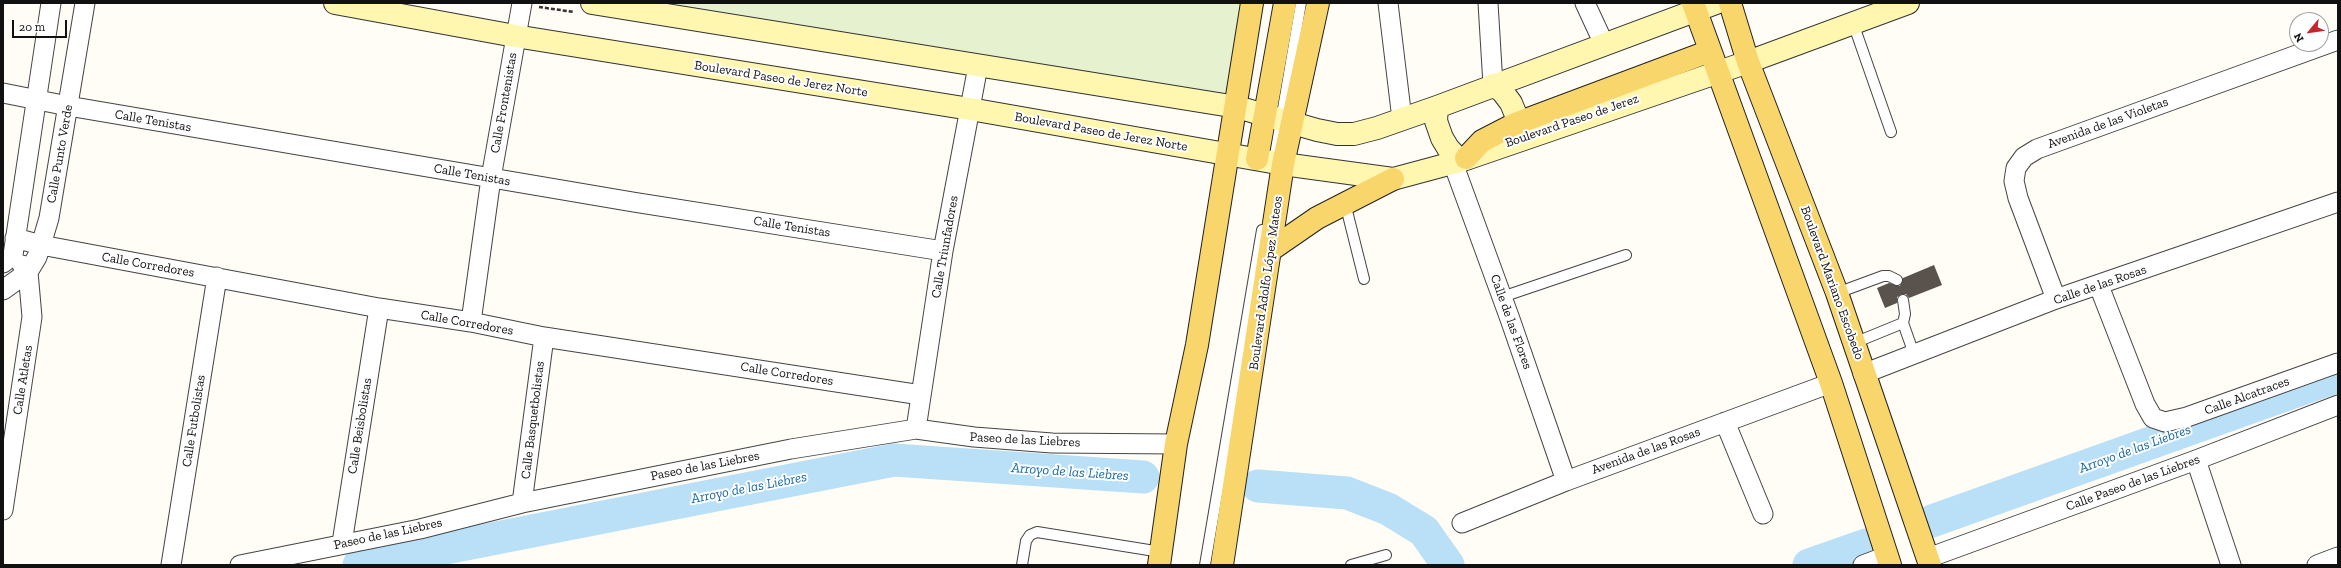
<!DOCTYPE html>
<meta charset="utf-8">
<style>
body{margin:0}
#map{position:relative;width:2341px;height:568px;overflow:hidden;background:#fffdf5;font-family:"Zilla Slab",serif}
canvas{display:block}
.frame{position:absolute;inset:0;border:4px solid #111;pointer-events:none}
.north{position:absolute;left:2289px;top:12px;width:40px;height:40px;box-sizing:border-box;background:#fff;border:1px solid #a0a0a0;border-radius:50%;rotate:241deg;font-size:11px;font-weight:700;line-height:16px;text-align:center;color:#111}
.north::after{content:'';display:block;margin:auto;width:14px;height:18px;background:#c4262e;clip-path:polygon(50% 0,100% 100%,50% 72%,0 100%)}
.scale{position:absolute;left:12px;top:20px;width:55px;height:18px;box-sizing:border-box;border:2px solid #111;border-top:0;padding-left:5px;font-size:12px;line-height:14px;white-space:nowrap;color:#111;-webkit-text-stroke:3px #fff;paint-order:stroke}
</style>
<div id="map">
<canvas width="2341" height="568"></canvas>
<div class="frame"></div>
<div class="north">N</div>
<div class="scale">20 m</div>
</div>
<script>
const ctx = document.querySelector('canvas').getContext('2d');
ctx.lineJoin = 'round';
function fillPath(path, color) { ctx.fillStyle = color; ctx.fill(path, 'evenodd'); }
const poly = rows => new Path2D(rows.map(r => 'M' + r).join(''));
function strokePath(path, color, width, dash) { ctx.strokeStyle = color; ctx.lineWidth = width; ctx.lineCap = dash ? 'butt' : 'round'; ctx.setLineDash(dash || []); ctx.stroke(path); }
function drawText(font, color, halo, rows, align = 'center') {
  ctx.font = font + ' "Zilla Slab",serif'; ctx.lineWidth = 4; ctx.setLineDash([]); ctx.textBaseline = 'middle'; ctx.strokeStyle = halo; ctx.fillStyle = color; for (const [text, x, y, turn = 0] of rows) {
    ctx.save(); ctx.translate(x, y); ctx.rotate((+turn || 0) * Math.PI / 180); ctx.textAlign = isNaN(turn) ? turn : align; if (halo) ctx.strokeText(text, 0, 0); ctx.fillText(text, 0, 0); ctx.restore();
  }
}
fillPath(poly([
 [651,3,1255,3,1237,102]
]), '#e6f2cf');
strokePath(poly([
 [1258,486,1347,493,1388,509,1424,531,1448,565],
 [1932,521,2338,376],
 [359,565,894,460,1143,477],
 [1809,565,1866,545]
]), '#b9e0f7', 33);
fillPath(poly([
 [1934,265,1942,285,1909,298,1906,294,1902,294,1897,297,1897,303,1885,308,1877,288,1889,283,1900,286,1903,278]
]), '#5a524d');
const lane = poly([
 [1853,23,1891,132],
 [1275,155,1301,3],
 [1345,203,1364,279],
 [1837,293,1883,276,1889,276,1897,280],
 [1502,297,1626,255],
 [1903,323,1914,354],
 [1854,343,1903,323,1905,314,1903,300],
 [1022,565,1026,541,1030,535,1037,532,1161,552],
 [1205,565,1262,230],
 [1351,565,1386,555]
]);
const street = poly([
 [1388,3,1402,119],
 [1488,3,1493,85],
 [1585,3,1604,44],
 [3,93,68,106,633,202,943,251],
 [1453,163,1510,319,1566,481],
 [15,238,41,245,379,308,471,322,544,337,921,395],
 [3,263,13,255,51,3],
 [2099,286,2145,404,2153,418,2165,422,2187,417,2338,363],
 [3,290,28,272,37,257,41,245,49,218,85,3],
 [2056,299,2018,198,2014,181,2016,168,2024,157,2037,149,2338,40],
 [471,322,491,178,522,3],
 [1863,374,2056,299,2338,202],
 [1725,422,1763,514],
 [916,429,943,251,978,66],
 [2196,460,2231,565],
 [522,503,544,337],
 [3,510,32,317,28,272,22,265],
 [1462,523,1566,481,1831,383],
 [342,543,379,308],
 [1928,558,2196,460,2338,405],
 [171,565,217,277],
 [240,565,420,529,522,503,791,449,916,429,974,437,1052,443,1176,444],
 [1863,565,1887,556],
 [2317,565,2338,557]
]);
const secondary = poly([
 [335,3,515,36,970,109,1283,164,1393,179,1460,161,1748,62,1908,3],
 [592,3,1237,107,1317,130,1337,134,1354,134,1377,128,1437,107,1716,3],
 [1493,85,1502,91,1511,103,1516,115,1515,124],
 [1437,107,1436,121,1442,138,1448,148,1460,161]
]);
const primary = poly([
 [1693,3,1831,383,1890,565],
 [1730,3,1748,62,1837,293,1930,565],
 [1466,158,1482,141,1515,124,1710,51],
 [1257,159,1285,3],
 [1272,249,1317,218,1393,179],
 [1159,565,1176,444,1197,345,1252,3],
 [1222,565,1283,164,1318,3]
]);
strokePath(lane, '#444', 12);
strokePath(street, '#444', 21);
strokePath(secondary, '#333', 24);
strokePath(primary, '#222', 24);
strokePath(poly([
 [539,7,574,12]
]), '#333', 2.5, [4, 2]);
strokePath(lane, '#fff', 10);
strokePath(street, '#fff', 19);
strokePath(secondary, '#fff6b0', 22);
strokePath(primary, '#f9d66b', 22);
drawText('13px', '#111', '#fff', [
 ["Boulevard Paseo de Jerez Norte",781,79,9],
 ["Calle Frontenistas",504,103,-80],
 ["Calle Tenistas",153,121,10],
 ["Boulevard Paseo de Jerez",1572,121,-19],
 ["Avenida de las Violetas",2108,123,-20],
 ["Boulevard Paseo de Jerez Norte",1101,132,10],
 ["Calle Punto Verde",60,154,-80],
 ["Calle Tenistas",472,175,10],
 ["Calle Tenistas",792,227,9],
 ["Calle Triunfadores",945,247,-80],
 ["Calle Corredores",148,265,10],
 ["Boulevard Adolfo López Mateos",1266,283,-82],
 ["Boulevard Mariano Escobedo",1832,283,70],
 ["Calle de las Rosas",2100,285,-19],
 ["Calle de las Flores",1511,322,70],
 ["Calle Corredores",467,323,10],
 ["Calle Corredores",787,374,9],
 ["Calle Atletas",23,380,-81],
 ["Calle Alcatraces",2247,396,-20],
 ["Calle Basquetbolistas",533,420,-83],
 ["Calle Futbolistas",194,421,-81],
 ["Calle Beisbolistas",360,426,-81],
 ["Paseo de las Liebres",1025,440,3],
 ["Avenida de las Rosas",1646,451,-20],
 ["Paseo de las Liebres",705,466,-11],
 ["Calle Paseo de las Liebres",2133,483,-20],
 ["Paseo de las Liebres",388,534,-12]
]);
drawText('italic 14px', '#1768a6', '#fff', [
 ["Arroyo de las Liebres",2135,449,-20],
 ["Arroyo de las Liebres",1070,472,4],
 ["Arroyo de las Liebres",749,488,-11]
]);
</script>
